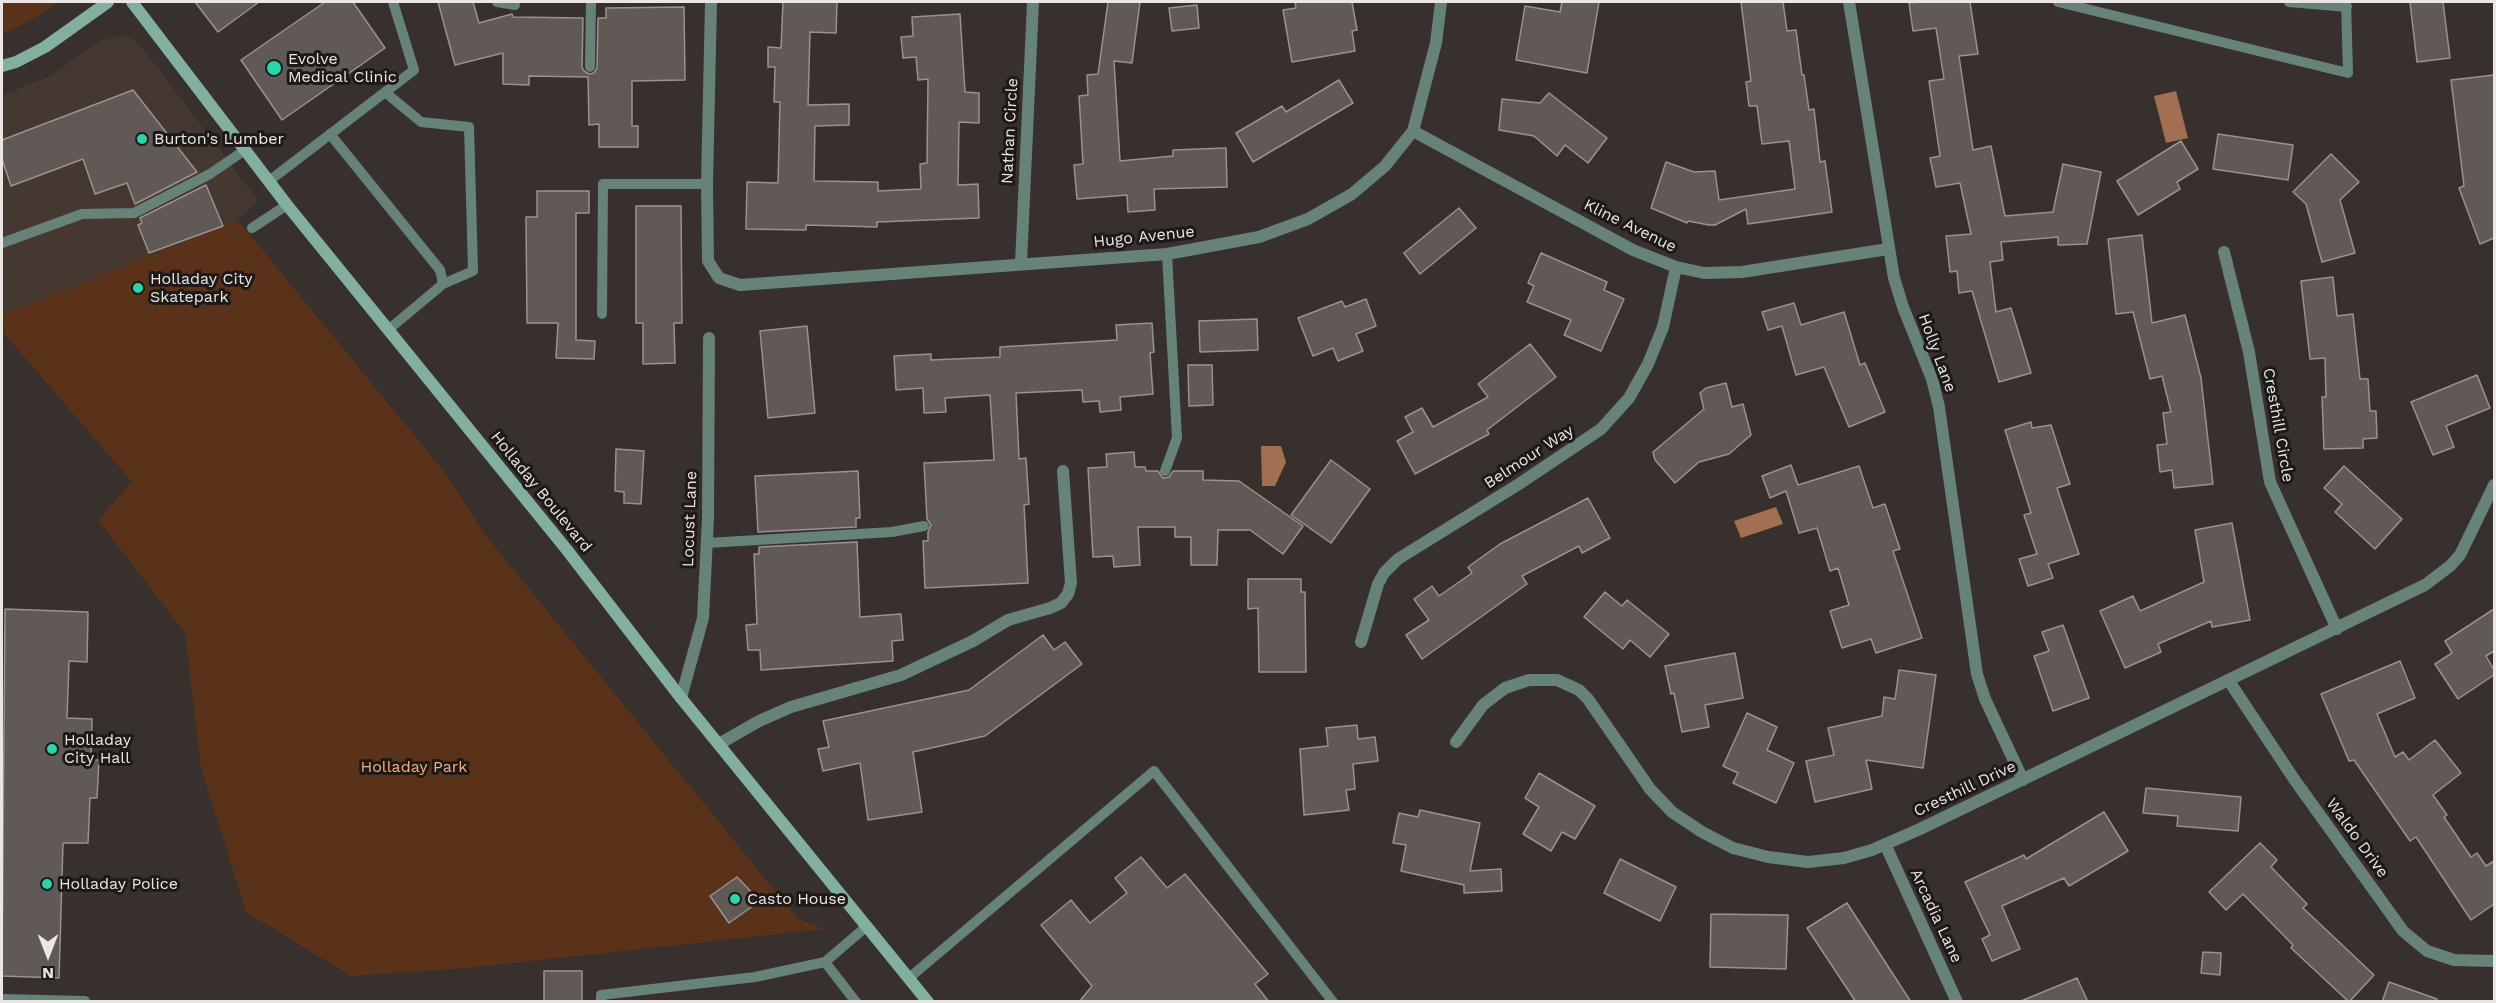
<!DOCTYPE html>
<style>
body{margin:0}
#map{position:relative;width:2496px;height:1003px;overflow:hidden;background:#37302d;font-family:"Work Sans",sans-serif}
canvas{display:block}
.frame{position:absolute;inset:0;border:3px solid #ebe6e4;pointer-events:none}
.north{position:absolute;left:18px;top:925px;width:60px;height:60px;-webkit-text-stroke:4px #1c1917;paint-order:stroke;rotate:180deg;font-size:16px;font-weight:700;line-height:24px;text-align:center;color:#ebe6e4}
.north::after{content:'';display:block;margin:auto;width:21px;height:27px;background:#ebe6e4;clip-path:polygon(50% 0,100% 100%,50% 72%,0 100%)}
</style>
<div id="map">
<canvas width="2496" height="1003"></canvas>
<div class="frame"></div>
<div class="north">N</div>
</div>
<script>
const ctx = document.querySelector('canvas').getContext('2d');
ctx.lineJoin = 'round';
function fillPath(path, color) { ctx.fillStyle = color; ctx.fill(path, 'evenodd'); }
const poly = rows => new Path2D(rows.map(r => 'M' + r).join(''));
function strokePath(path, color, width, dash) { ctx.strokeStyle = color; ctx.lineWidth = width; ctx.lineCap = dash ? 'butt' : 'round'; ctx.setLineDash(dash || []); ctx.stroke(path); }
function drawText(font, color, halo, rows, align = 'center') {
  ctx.font = font + ' "Work Sans",sans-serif'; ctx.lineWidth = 6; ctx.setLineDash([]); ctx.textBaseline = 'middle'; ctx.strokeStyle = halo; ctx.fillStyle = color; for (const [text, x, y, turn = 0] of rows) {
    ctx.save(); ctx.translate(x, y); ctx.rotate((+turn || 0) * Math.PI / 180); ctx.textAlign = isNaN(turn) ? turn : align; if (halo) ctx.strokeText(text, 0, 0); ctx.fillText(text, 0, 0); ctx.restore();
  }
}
fillPath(poly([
 [123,35,133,39,142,47,256,198,256,203,238,220,2,315,2,95,50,76,100,41]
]), '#453831');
fillPath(poly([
 [2,2,60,2,24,24,2,34],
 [238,220,446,474,483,532,798,919,824,929,467,968,351,976,246,912,201,768,185,633,98,520,132,482,2,331,2,315]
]), '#5a321a');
fillPath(poly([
 [2176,91,2188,138,2166,143,2154,96],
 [1261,446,1281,446,1286,462,1275,486,1262,486],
 [1776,507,1783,524,1741,538,1734,521]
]), '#a26f53');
const building = poly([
 [195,2,259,2,218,32,195,2],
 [325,2,353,2,385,48,282,120,241,60,325,2],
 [438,2,473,2,479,23,512,14,513,17,583,18,582,67,584,71,589,74,594,73,597,68,598,18,606,18,606,8,684,7,685,80,632,81,632,126,638,126,638,147,599,147,599,124,589,125,588,77,529,76,529,85,503,84,503,53,455,65,438,2],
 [783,2,837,2,836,33,810,32,808,105,849,104,849,125,815,126,814,181,878,182,878,191,921,189,920,164,927,163,928,79,918,80,916,57,903,58,901,37,913,36,912,17,960,14,965,92,979,93,979,123,959,122,958,185,978,184,979,218,877,222,877,227,806,225,806,230,746,229,747,182,778,183,780,102,774,102,775,67,768,67,768,47,781,48,783,2],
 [1108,2,1140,2,1132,63,1114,61,1120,161,1173,156,1173,150,1226,148,1227,187,1154,189,1155,210,1128,212,1127,195,1077,199,1074,165,1083,164,1079,96,1088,95,1087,75,1098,74,1108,2],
 [1295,2,1352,2,1357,30,1352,31,1355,51,1292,62,1283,10,1296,8,1295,2],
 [1562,2,1599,2,1587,73,1516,60,1525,6,1560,12,1562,2],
 [1741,2,1783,2,1787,31,1796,30,1802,75,1804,75,1809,110,1814,109,1820,162,1825,161,1832,212,1748,224,1746,209,1715,225,1709,225,1688,221,1687,223,1651,208,1666,162,1694,172,1715,171,1719,200,1795,189,1789,141,1762,144,1757,106,1749,106,1746,82,1751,81,1741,2],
 [1918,2,1970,2,1978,54,1959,56,1973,150,1991,146,2005,216,2053,212,2063,164,2101,172,2087,244,2058,245,2058,237,2001,242,2003,260,1990,262,1996,312,2011,308,2031,373,1999,382,1972,291,1959,293,1957,271,1950,272,1946,236,1971,234,1960,183,1936,187,1930,158,1940,156,1929,81,1944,79,1936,28,1913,31,1909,3,1918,2],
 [2410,2,2443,2,2450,58,2417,62,2410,2],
 [1197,5,1199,28,1172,31,1169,8,1197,5],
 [2494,75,2494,238,2480,244,2459,188,2464,186,2451,80,2494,75],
 [1339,80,1353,103,1253,162,1236,133,1282,106,1286,112,1339,80],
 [133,90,197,172,135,204,127,183,95,194,83,159,11,186,2,159,2,140,133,90],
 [1549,93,1607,138,1588,163,1565,145,1557,156,1534,136,1499,130,1502,99,1540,103,1549,93],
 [2218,134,2293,145,2288,180,2213,169,2218,134],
 [2181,141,2198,169,2177,182,2180,189,2138,215,2117,181,2181,141],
 [2331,154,2359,182,2340,200,2355,253,2322,262,2306,204,2293,192,2331,154],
 [206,185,223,226,149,253,138,225,142,223,140,218,206,185],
 [537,191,589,191,589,213,576,213,576,340,595,341,594,359,556,358,558,323,527,323,526,217,537,217,537,191],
 [636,206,681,206,682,323,674,323,675,363,643,364,643,323,636,323,636,206],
 [1459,208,1476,228,1420,274,1404,253,1459,208],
 [2142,235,2152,323,2185,315,2201,378,2213,484,2174,488,2172,470,2160,472,2157,445,2167,444,2163,413,2171,412,2162,376,2150,379,2133,312,2116,314,2108,239,2142,235],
 [1541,253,1607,282,1604,290,1624,299,1601,351,1564,335,1571,320,1527,302,1534,286,1528,283,1541,253],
 [2333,277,2337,316,2353,314,2360,379,2368,379,2370,411,2376,411,2377,438,2363,439,2363,448,2324,449,2322,397,2326,397,2325,358,2310,359,2301,281,2333,277],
 [1366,299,1376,326,1356,334,1363,351,1338,361,1333,348,1313,356,1298,318,1342,301,1345,307,1366,299],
 [1794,303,1801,325,1844,312,1860,365,1865,363,1885,412,1849,427,1824,367,1796,375,1782,326,1768,330,1762,312,1794,303],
 [1257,319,1258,350,1200,352,1199,321,1257,319],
 [1152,323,1154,352,1150,353,1153,394,1120,397,1121,410,1100,412,1099,401,1083,402,1082,390,1016,393,1019,459,1026,458,1029,504,1024,505,1028,583,925,588,923,541,928,541,928,532,931,525,927,519,924,463,994,460,990,395,945,398,946,412,924,413,923,388,896,390,894,356,931,354,931,360,1000,357,1000,347,1117,340,1116,325,1152,323],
 [807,326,815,413,768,418,760,331,807,326],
 [1530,344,1556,377,1487,430,1489,434,1415,474,1397,441,1413,432,1405,417,1422,408,1433,427,1488,397,1478,384,1530,344],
 [1188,365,1212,365,1213,405,1189,406,1188,365],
 [2477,375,2490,408,2446,426,2454,447,2433,455,2411,402,2477,375],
 [1726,383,1732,407,1743,404,1751,435,1729,454,1699,462,1675,483,1655,460,1653,452,1704,409,1700,393,1706,388,1726,383],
 [2031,422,2032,428,2051,425,2070,484,2057,488,2079,554,2048,564,2053,578,2028,586,2019,559,2037,554,2024,515,2031,513,2005,430,2031,422],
 [616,449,644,451,641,504,624,503,624,492,615,491,616,449],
 [1134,452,1135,467,1145,467,1146,471,1158,471,1163,478,1169,477,1173,471,1203,471,1203,480,1239,481,1303,526,1283,554,1250,530,1218,530,1217,565,1191,565,1191,537,1175,537,1175,527,1138,527,1140,565,1114,567,1113,556,1093,557,1088,468,1107,467,1106,454,1134,452],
 [1331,460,1370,489,1331,543,1291,515,1331,460],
 [1791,465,1798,485,1859,466,1873,508,1885,504,1900,549,1893,551,1922,638,1876,653,1871,639,1842,648,1830,611,1849,605,1838,568,1830,571,1817,528,1799,533,1786,491,1770,498,1762,476,1791,465],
 [2344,466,2402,519,2375,549,2335,512,2342,504,2324,488,2344,466],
 [858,471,860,518,856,518,856,527,758,532,755,476,858,471],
 [1588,498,1610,538,1582,553,1579,546,1522,576,1527,584,1422,659,1406,635,1429,620,1414,599,1432,586,1439,596,1472,573,1468,567,1500,544,1588,498],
 [2232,523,2250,620,2212,627,2211,621,2158,644,2161,652,2125,668,2100,611,2133,596,2140,611,2204,582,2195,530,2232,523],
 [857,542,860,617,901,614,903,640,892,641,893,661,761,670,760,650,748,650,746,625,757,624,754,554,759,554,759,547,857,542],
 [1248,579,1301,579,1301,592,1305,592,1306,672,1259,672,1258,608,1248,609,1248,579],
 [1605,592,1622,606,1627,600,1669,634,1650,657,1630,640,1623,649,1584,617,1605,592],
 [5,609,88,612,87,662,69,661,67,718,92,719,91,760,99,760,97,798,90,798,88,843,63,843,59,978,2,976,5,609],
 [2494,609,2494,651,2486,656,2494,670,2494,675,2458,699,2435,664,2452,653,2445,641,2494,609],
 [2063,625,2089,698,2053,711,2034,656,2049,651,2042,632,2063,625],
 [1043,635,1054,650,1065,642,1082,664,985,736,913,752,922,812,868,820,860,763,823,771,818,749,829,747,823,721,969,690,1043,635],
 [1735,653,1743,698,1705,705,1709,727,1682,732,1674,693,1671,694,1665,666,1735,653],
 [2400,661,2415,698,2377,714,2395,757,2403,752,2409,760,2435,740,2461,773,2433,795,2447,815,2444,817,2471,857,2477,853,2486,866,2494,861,2494,904,2471,920,2416,837,2410,841,2354,760,2349,761,2321,694,2400,661],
 [1899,670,1936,675,1923,768,1866,760,1872,789,1815,802,1806,761,1834,755,1828,728,1882,716,1884,697,1895,699,1899,670],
 [1747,713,1777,727,1767,750,1794,763,1776,803,1733,783,1738,773,1723,766,1747,713],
 [1357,725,1358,739,1375,737,1378,761,1353,764,1355,789,1346,790,1349,810,1304,815,1300,749,1328,746,1326,728,1357,725],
 [1539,773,1595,806,1575,839,1562,832,1551,851,1523,834,1539,807,1525,798,1539,773],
 [2146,788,2241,797,2238,831,2177,826,2178,816,2143,813,2146,788],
 [1420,810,1480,823,1470,871,1501,869,1502,891,1464,893,1464,885,1401,871,1406,845,1393,843,1399,813,1418,817,1420,810],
 [2104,812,2128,851,2069,886,2064,878,2002,906,2020,949,1992,961,1982,939,1990,935,1965,882,2024,855,2026,859,2104,812],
 [2260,843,2277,860,2271,867,2307,904,2303,908,2374,975,2349,1002,2291,948,2293,945,2243,894,2226,910,2209,892,2260,843],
 [1141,857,1167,888,1185,874,1268,974,1255,984,1269,1002,1079,1002,1092,986,1041,925,1071,900,1090,923,1127,893,1115,878,1141,857],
 [1620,859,1676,887,1660,921,1604,893,1620,859],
 [737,877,760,901,729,923,710,896,737,877],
 [1847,903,1911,1002,1856,1002,1807,928,1847,903],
 [1711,914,1788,915,1786,969,1710,967,1711,914],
 [2203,952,2221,953,2220,975,2201,973,2203,952],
 [544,971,582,971,582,1002,544,1002,544,971],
 [2077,978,2088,1002,2021,1002,2021,1001,2077,978],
 [2389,982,2437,999,2437,1002,2382,1002,2389,982]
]);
fillPath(building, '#605955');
strokePath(building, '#9b928e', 1.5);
strokePath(poly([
 [497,2,515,5],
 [2058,2,2348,73,2346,2],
 [2289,2,2347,7],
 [590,67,591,2],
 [385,92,421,122,469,127,473,271,443,284,388,330],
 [330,134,440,270,443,284],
 [269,181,414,70,393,2],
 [252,228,287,205],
 [2,243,82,214,134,213,210,174,245,150],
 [602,314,603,184,707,184],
 [1165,471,1177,438,1167,254],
 [707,543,892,532,924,526],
 [825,962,867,926],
 [909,978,1154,771,1333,1002],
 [2,999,85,1001],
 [601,1002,601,995,755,977,825,962,856,1002]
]), '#678278', 10);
strokePath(poly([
 [711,2,707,184,708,261,719,278,740,285,1167,254,1259,237,1308,219,1352,194,1385,166,1413,131,1436,43,1441,2],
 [1849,2,1894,278,1903,307,1932,379,1939,407,1977,674,1985,699,2023,780],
 [1413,131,1633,250,1676,267,1704,273,1742,272,1888,249],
 [2224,252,2249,352,2270,482,2337,629],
 [1021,263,1033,2],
 [1361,642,1378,584,1384,573,1398,559,1519,484,1601,429,1629,398,1648,364,1663,327,1676,267],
 [2229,681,2294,779,2403,931,2427,951,2454,960,2494,961],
 [681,698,703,618,708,519,709,338],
 [1456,742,1483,705,1505,688,1529,680,1557,680,1579,690,1588,699,1650,789,1672,812,1702,832,1733,848,1768,857,1808,862,1844,858,1872,850,1920,829,2425,585,2450,566,2460,555,2494,485],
 [719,744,759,721,791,707,901,675,973,641,1008,620,1050,608,1061,603,1068,594,1071,583,1063,471],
 [1885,844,1957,1002]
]), '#678278', 12);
strokePath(poly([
 [132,2,287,205,567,550,681,698,928,1002],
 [2,66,16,62,45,47,108,2]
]), '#83af9f', 12);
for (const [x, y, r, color] of [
 [274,68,8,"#2bd5ac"],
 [142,139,6,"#2bd5ac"],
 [138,288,6,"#2bd5ac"],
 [52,749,6,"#2bd5ac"],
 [47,884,6,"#2bd5ac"],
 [735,899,6,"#2bd5ac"]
]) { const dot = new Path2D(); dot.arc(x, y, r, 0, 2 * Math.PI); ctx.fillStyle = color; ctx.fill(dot); strokePath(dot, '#1c1917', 2); }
drawText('16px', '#ebe6e4', '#1c1917', [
 ["Evolve",288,59],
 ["Medical Clinic",288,77],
 ["Burton's Lumber",154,139],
 ["Holladay City",150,279],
 ["Skatepark",150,297],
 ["Holladay",64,740],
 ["City Hall",64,758],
 ["Holladay Police",59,884],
 ["Casto House",747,899]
], 'left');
drawText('16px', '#ebe6e4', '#1c1917', [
 ["Nathan Circle",1010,131,-87],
 ["Kline Avenue",1630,226,26],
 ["Hugo Avenue",1144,237,-6],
 ["Holly Lane",1937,353,70],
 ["Cresthill Circle",2278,425,80],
 ["Belmour Way",1529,457,-33],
 ["Holladay Boulevard",541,492,51],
 ["Locust Lane",690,519,-88],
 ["Cresthill Drive",1965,789,-25],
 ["Waldo Drive",2357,838,54],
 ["Arcadia Lane",1936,916,65]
]);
drawText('16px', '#faae83', '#1c1917', [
 ["Holladay Park",414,767]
]);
</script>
